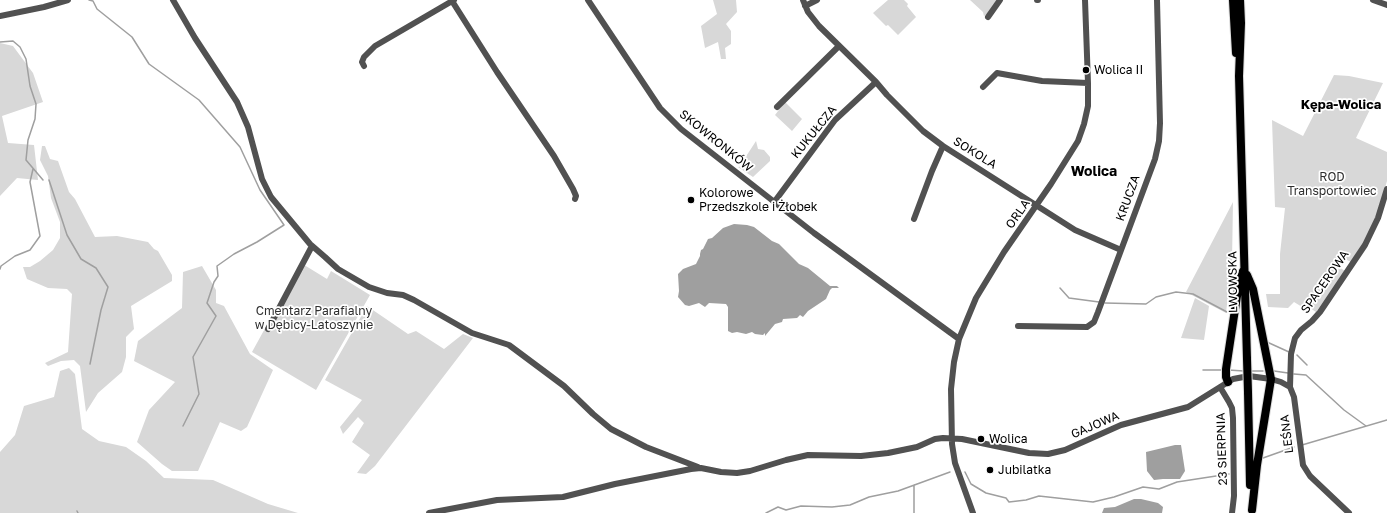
<!DOCTYPE html>
<meta charset="utf-8">
<style>
body{margin:0}
canvas{display:block;background:#fff}
</style>
<canvas width="1387" height="513"></canvas>
<script>
const ctx = document.querySelector('canvas').getContext('2d');
ctx.lineJoin = 'round';
function fillPath(path, color) { ctx.fillStyle = color; ctx.fill(path, 'evenodd'); }
const poly = rows => new Path2D(rows.map(r => 'M' + r).join(''));
function strokePath(path, color, width, dash) { ctx.strokeStyle = color; ctx.lineWidth = width; ctx.lineCap = dash ? 'butt' : 'round'; ctx.setLineDash(dash || []); ctx.stroke(path); }
function drawText(font, color, halo, rows, align = 'center') {
  ctx.font = font + ' "Golos Text",sans-serif'; ctx.lineWidth = 3.5; ctx.setLineDash([]); ctx.textBaseline = 'middle'; ctx.strokeStyle = halo; ctx.fillStyle = color; for (const [text, x, y, turn = 0] of rows) {
    ctx.save(); ctx.translate(x, y); ctx.rotate((+turn || 0) * Math.PI / 180); ctx.textAlign = isNaN(turn) ? turn : align; if (halo) ctx.strokeText(text, 0, 0); ctx.fillText(text, 0, 0); ctx.restore();
  }
}
fillPath(poly([
 [713,0,736,0,737,12,726,24,731,31,731,44,725,48,726,59,721,59,718,42,705,48,701,26,717,14],
 [888,0,904,0,908,4,907,6,916,17,898,35,888,25,886,26,873,13],
 [970,0,999,0,987,14,984,16,983,12],
 [0,43,13,46,33,73,43,102,2,116,8,143,34,145,38,180,17,178,0,196],
 [1334,75,1349,76,1383,83,1356,138,1387,152,1387,181,1379,209,1365,241,1351,262,1345,259,1339,267,1345,271,1316,312,1310,308,1307,310,1294,302,1288,308,1268,307,1266,294,1280,294,1280,254,1285,208,1275,207,1272,120,1303,136],
 [785,102,802,119,792,131,775,115],
 [756,141,758,149,764,150,770,157,770,161,753,177,738,167,743,166,745,158],
 [42,146,45,146,50,159,58,161,69,192,75,199,95,237,117,236,148,242,154,249,158,251,172,275,172,281,131,306,134,329,126,337,126,357,122,372,98,393,86,412,80,366,74,360,61,361,48,366,45,363,68,352,72,294,67,289,48,288,27,279,23,267,30,267,40,261,53,250,60,238,60,222,51,198,48,176,40,160],
 [1233,202,1232,261,1226,313,1186,292],
 [301,263,327,279,331,271,370,295,316,390,252,352],
 [202,266,216,290,216,303,224,306,250,354,273,370,247,427,241,431,220,422,198,471,172,471,162,464,137,442,149,410,175,382,134,361,138,341,182,308,183,272],
 [1195,298,1209,306,1204,340,1181,338],
 [367,306,408,334,416,331,444,349,463,334,473,338,375,466,366,474,357,473,370,455,352,442,364,423,358,417,343,434,340,427,362,400,325,380],
 [69,368,75,374,82,429,99,441,126,447,146,461,164,478,213,480,268,504,298,513,0,513,0,452,15,435,24,406,54,397,60,371]
]), '#d8d8d8');
fillPath(poly([
 [734,224,747,225,754,227,772,241,779,244,799,264,808,268,830,286,837,286,839,288,832,288,830,290,826,299,808,311,803,317,800,315,797,318,783,319,782,322,775,324,765,336,765,333,763,335,755,334,752,332,746,334,737,332,732,333,728,331,728,307,726,304,709,303,705,307,699,303,689,306,685,305,678,297,679,291,678,274,683,269,696,264,700,256,700,254,701,250,703,249,708,239,712,238,723,228],
 [1175,445,1181,445,1185,471,1180,479,1163,479,1154,480,1147,471,1146,452],
 [1134,499,1141,499,1158,503,1163,507,1162,513,1102,513,1104,508,1115,507]
]), '#9f9f9f');
strokePath(poly([
 [89,0,93,1,97,9,132,37,149,64,199,100,240,147,260,190,284,225,257,242,234,254,217,266,218,276,214,282,207,303,216,316,193,357,199,394,183,426],
 [0,42,13,41,20,47,26,59,30,86,36,104,35,119,28,140,26,160,43,180],
 [49,180,67,235,81,259,96,268,108,287,101,310,90,364],
 [0,269,1,266,15,256,30,250,40,236,30,182,33,169],
 [1060,288,1069,298,1099,302],
 [1105,303,1146,304,1156,297,1176,292,1193,294,1227,312],
 [1267,342,1289,352],
 [1297,355,1307,365],
 [1203,370,1222,370],
 [1228,370,1244,371],
 [1250,371,1263,371],
 [1274,371,1288,373],
 [1294,374,1306,375,1344,410,1366,426],
 [1302,445,1387,420],
 [1263,458,1294,447],
 [965,472,971,484,986,493,1006,498,1009,502,1026,500,1039,496,1093,502,1114,497,1143,487,1159,489,1177,482,1229,474],
 [77,511,78,513],
 [766,513,778,507,786,510,801,506,832,507,850,505,869,497,898,491,950,472],
 [914,513,914,485]
]), '#9f9f9f', 1.5);
const major = poly([
 [1233,0,1236,53],
 [1240,0,1241,23,1239,76,1247,359],
 [1247,275,1253,289,1271,379,1257,465,1252,510],
 [1228,382,1226,377,1226,369,1239,283,1243,271],
 [1248,392,1250,485]
]);
strokePath(major, '#dbdbdb', 10);
strokePath(poly([
 [173,0,195,38,237,102,248,127,262,179,271,197,310,244,325,257,338,269,369,287,387,293,403,295,414,300,472,333,509,345,564,386,593,414,611,429,646,447,698,467],
 [588,0,660,108,681,129,814,233,959,339],
 [803,0,808,12,819,26,876,82,887,95,923,131,943,146,1075,230,1121,250],
 [1037,0,1038,0],
 [1373,0,1387,5],
 [452,1,497,72,554,156,573,189,576,196,575,199],
 [805,6,817,0],
 [0,16,44,7,68,0],
 [988,17,1000,0],
 [364,66,362,62,364,57,375,46,454,0],
 [983,87,997,73,1042,81,1088,83],
 [777,107,839,46],
 [775,201,835,120,876,82],
 [914,219,932,171,943,146],
 [1018,326,1087,327,1094,322,1098,312,1155,159,1159,141,1160,123,1157,0],
 [268,329,312,246],
 [1220,387,1229,402,1232,408,1233,418,1234,496,1232,513],
 [1290,387,1291,354,1295,338,1301,330,1312,321,1320,312,1365,245,1378,218,1387,189],
 [429,513,497,500,563,497,615,484,691,469,701,468,721,472,737,473,750,471,786,460,808,455,861,456,888,453,917,447,935,439,943,438,962,439,1029,453,1048,454,1065,450,1121,425,1188,407,1233,379,1249,376,1271,379,1281,382,1290,387,1294,397,1303,465,1310,476,1349,513],
 [973,513,955,463,952,444,951,389,954,362,959,339,976,298,1004,252,1051,184,1078,141,1084,124,1088,106,1088,83,1085,0]
]), '#515151', 6);
strokePath(major, '#000', 8);
const majorBridge = poly([
 [1247,359,1248,392]
]);
strokePath(majorBridge, '#dbdbdb', 10, []);
strokePath(majorBridge, '#000', 8);
for (const [x, y, r, color] of [
 [1086,70,4,"#000"],
 [691,200,4,"#000"],
 [981,439,4,"#000"],
 [990,470,4,"#000"]
]) { const dot = new Path2D(); dot.arc(x, y, r, 0, 2 * Math.PI); ctx.fillStyle = color; ctx.fill(dot); strokePath(dot, '#fff', 1.5); }
drawText('12px', '#000', '#fff', [
 ["Wolica II",1094,70],
 ["Kolorowe",699,193],
 ["Przedszkole i Żłobek",699,207],
 ["Wolica",989,439],
 ["Jubilatka",998,470]
], 'left');
drawText('12px', '#000', '#fff', [
 ["KUKUŁCZA",814,132,-51],
 ["SKOWRONKÓW",716,141,39],
 ["SOKOLA",975,153,32],
 ["KRUCZA",1128,198,-70],
 ["ORLA",1018,214,-55],
 ["LWOWSKA",1233,282,-91],
 ["SPACEROWA",1325,282,-55],
 ["GAJOWA",1095,425,-23],
 ["LEŚNA",1287,434,-97],
 ["23 SIERPNIA",1222,449,-92]
]);
drawText('12px', '#2f2f2f', '#fff', [
 ["ROD",1332,177],
 ["Transportowiec",1332,191],
 ["Cmentarz Parafialny",314,311],
 ["w Dębicy-Latoszynie",314,325]
]);
drawText('bold 13px', '#000', '#fff', [
 ["Kępa-Wolica",1341,105]
]);
drawText('bold 14px', '#000', '#fff', [
 ["Wolica",1094,172]
]);
</script>
